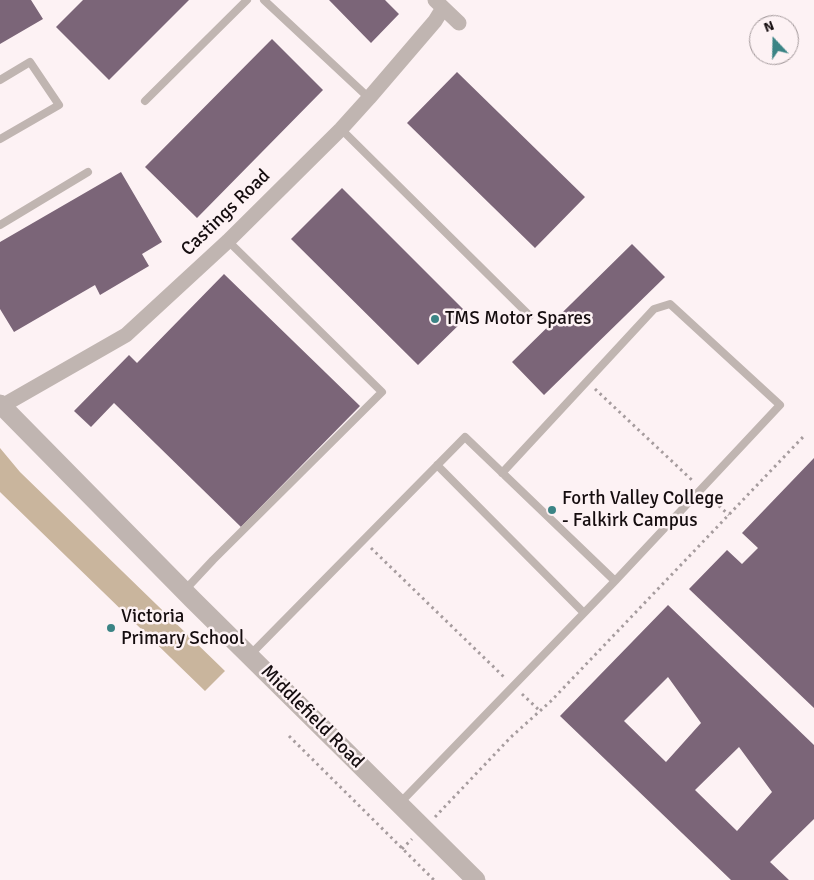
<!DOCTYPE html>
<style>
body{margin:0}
#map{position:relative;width:814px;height:880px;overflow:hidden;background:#fdf2f4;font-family:Signika,sans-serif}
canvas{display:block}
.north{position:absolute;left:749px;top:15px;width:50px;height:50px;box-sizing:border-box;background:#fdf2f4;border:1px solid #a09698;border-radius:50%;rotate:339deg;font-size:14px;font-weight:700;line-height:20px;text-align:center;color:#150d0f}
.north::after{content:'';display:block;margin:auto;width:18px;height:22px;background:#3b8485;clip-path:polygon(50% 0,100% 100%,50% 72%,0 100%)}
</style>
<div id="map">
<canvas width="814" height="880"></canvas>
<div class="north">N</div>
</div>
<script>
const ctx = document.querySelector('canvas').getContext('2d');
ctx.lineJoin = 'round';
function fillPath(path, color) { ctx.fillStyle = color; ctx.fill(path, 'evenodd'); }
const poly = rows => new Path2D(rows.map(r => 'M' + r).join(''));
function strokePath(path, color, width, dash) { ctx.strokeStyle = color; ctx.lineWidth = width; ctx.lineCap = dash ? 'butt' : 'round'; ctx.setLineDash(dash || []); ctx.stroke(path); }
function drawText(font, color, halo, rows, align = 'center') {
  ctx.font = font + ' Signika,sans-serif'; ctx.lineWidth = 5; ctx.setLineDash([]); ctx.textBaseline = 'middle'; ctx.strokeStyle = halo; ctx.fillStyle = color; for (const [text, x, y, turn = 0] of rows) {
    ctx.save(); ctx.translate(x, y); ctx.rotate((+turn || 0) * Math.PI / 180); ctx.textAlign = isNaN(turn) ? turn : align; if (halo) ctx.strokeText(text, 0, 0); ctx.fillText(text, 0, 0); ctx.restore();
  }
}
fillPath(poly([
 [0,448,20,472,225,671,205,691,0,492]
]), '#c9b59d');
fillPath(poly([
 [0,0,31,0,43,19,0,44],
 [83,0,189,0,109,80,56,27],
 [329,0,385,0,399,14,371,43],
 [272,39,323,90,197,218,145,167],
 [457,72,585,197,535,248,407,123],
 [121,172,162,242,142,254,149,266,100,295,95,285,14,332,0,309,0,242],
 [342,188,469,315,418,365,291,239],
 [632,244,665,277,544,395,512,362],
 [224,274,360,406,241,527,114,403,91,427,74,411,129,355,137,363],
 [814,458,814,708,689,589,727,550,742,564,758,548,742,533],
 [668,605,814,745,814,819,770,862,789,880,731,880,560,716],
 [668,677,701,723,666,762,624,721],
 [739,747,772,792,737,831,695,790]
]), '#7b6578');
strokePath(poly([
 [595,389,694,482],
 [709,497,729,515],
 [371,548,505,678],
 [522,694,540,711],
 [289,736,434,880],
 [435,817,511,737,551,701,803,437],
 [402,849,412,839]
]), '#a69c9e', 3, [2.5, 4]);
strokePath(poly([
 [264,0,369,98],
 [0,80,30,62,59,105,0,139],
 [145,101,247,0],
 [341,129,530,316],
 [0,225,88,172],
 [437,465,584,613],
 [185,590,213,560,382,392,228,241],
 [250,655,465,437,615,581],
 [399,804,615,581,780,405,670,304,654,309,502,473]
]), '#c0b5b1', 8);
strokePath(poly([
 [435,0,459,23],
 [2,406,126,335,228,241,341,129,369,98,435,21,443,8]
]), '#c0b5b1', 15);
strokePath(poly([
 [0,404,193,600,476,880]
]), '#c0b5b1', 19);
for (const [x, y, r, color] of [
 [435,319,5,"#3b8485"],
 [552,510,5,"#3b8485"],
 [111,628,5,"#3b8485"]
]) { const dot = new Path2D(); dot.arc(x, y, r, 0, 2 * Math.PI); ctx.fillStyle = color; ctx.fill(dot); strokePath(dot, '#fdf2f4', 2); }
drawText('19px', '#150d0f', '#fdf2f4', [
 ["Castings Road",226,213,-44],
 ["Middlefield Road",312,717,45]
]);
drawText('19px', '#150d0f', '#fdf2f4', [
 ["TMS Motor Spares",445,319],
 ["Forth Valley College",562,499],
 ["- Falkirk Campus",562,521],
 ["Victoria",121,617],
 ["Primary School",121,639]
], 'left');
</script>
